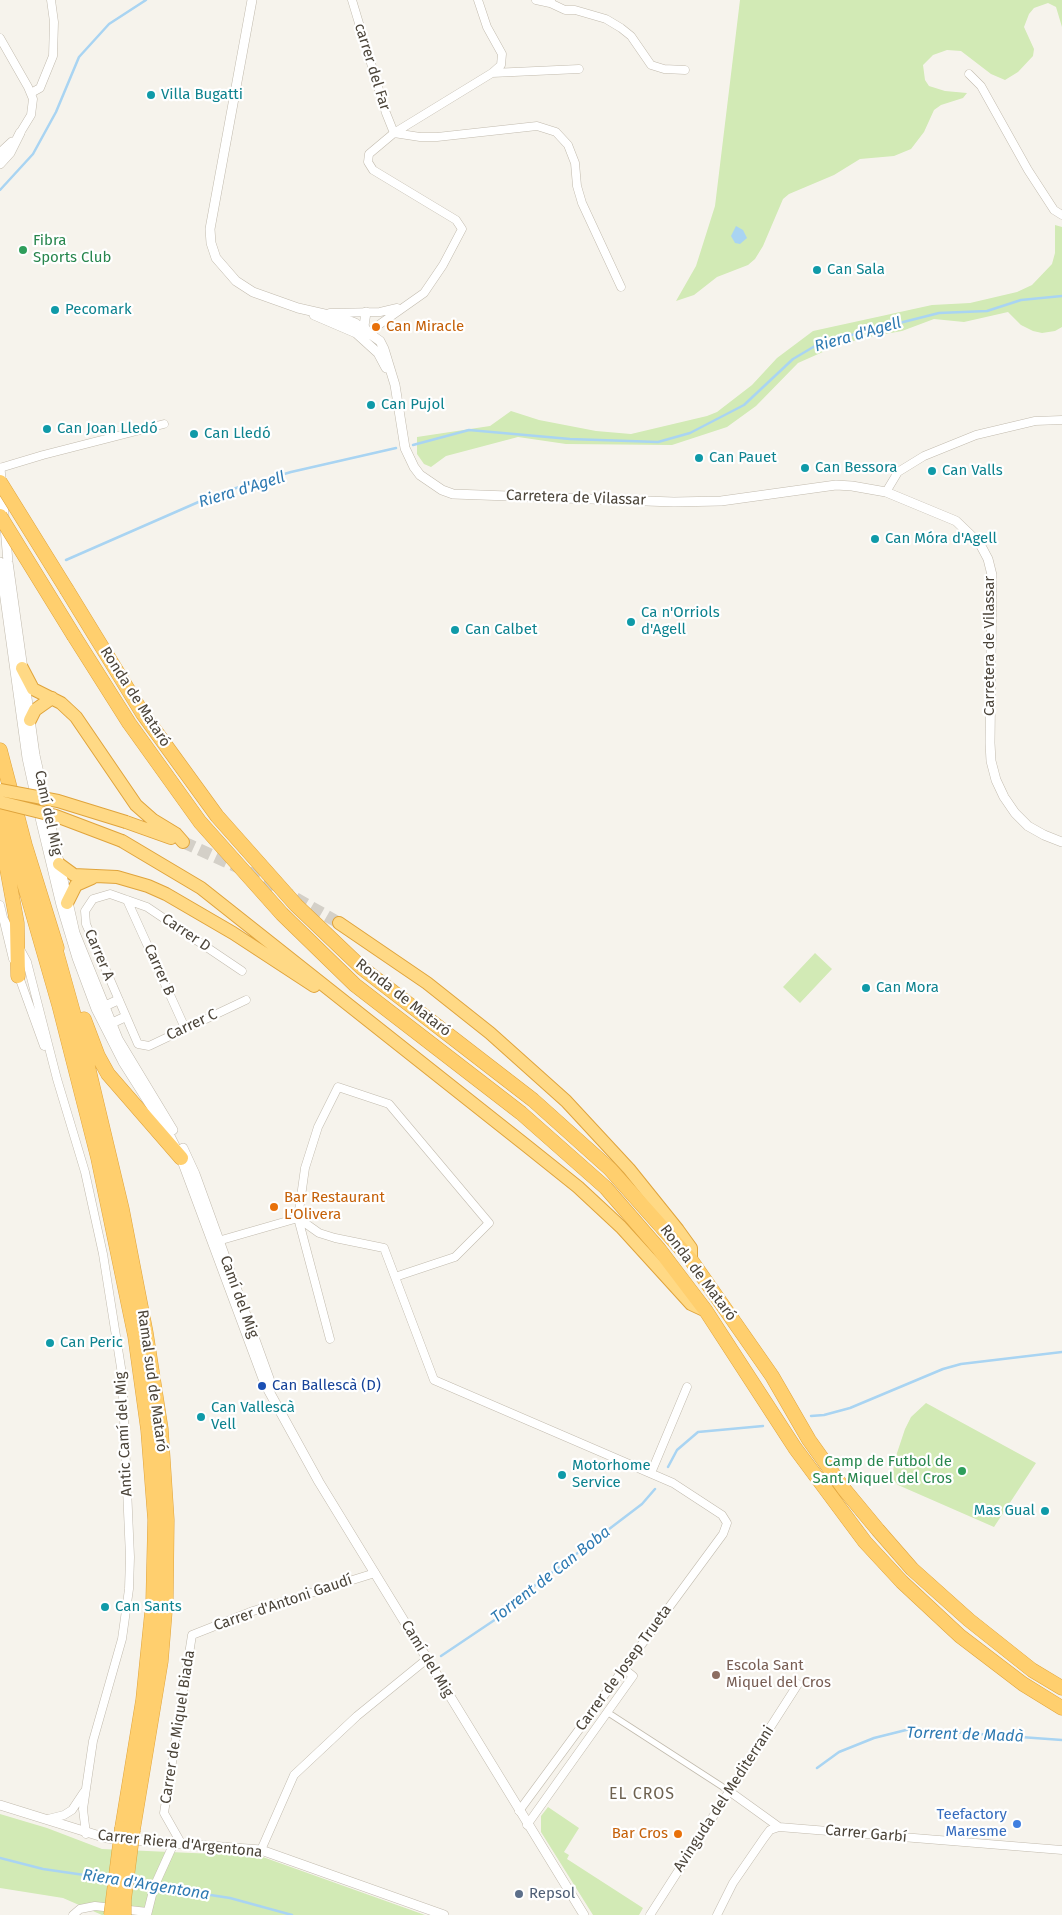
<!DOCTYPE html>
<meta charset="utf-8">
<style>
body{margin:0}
canvas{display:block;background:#f6f3ec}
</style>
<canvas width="1062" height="1915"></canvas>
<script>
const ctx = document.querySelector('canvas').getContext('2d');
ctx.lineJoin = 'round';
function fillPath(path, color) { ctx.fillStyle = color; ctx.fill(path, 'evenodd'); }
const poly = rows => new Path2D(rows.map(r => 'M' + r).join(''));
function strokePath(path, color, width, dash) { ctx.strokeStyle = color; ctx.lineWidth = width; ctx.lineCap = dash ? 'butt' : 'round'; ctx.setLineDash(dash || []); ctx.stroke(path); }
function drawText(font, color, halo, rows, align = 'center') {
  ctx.font = font + ' "Fira Sans",sans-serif'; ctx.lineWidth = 4.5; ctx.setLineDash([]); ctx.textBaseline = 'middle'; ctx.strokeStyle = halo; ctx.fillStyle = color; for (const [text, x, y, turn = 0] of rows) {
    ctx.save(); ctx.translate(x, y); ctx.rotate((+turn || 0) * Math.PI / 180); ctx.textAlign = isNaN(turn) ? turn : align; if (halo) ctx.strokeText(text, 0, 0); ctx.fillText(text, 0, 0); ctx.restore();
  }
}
fillPath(poly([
 [740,0,1062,0,1062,27,1056,7,1048,3,1034,8,1029,14,1024,27,1034,49,1033,56,1018,72,1005,80,991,74,961,51,947,50,933,55,923,65,925,80,929,86,945,91,967,93,963,98,941,105,934,110,924,132,911,149,894,156,860,159,834,175,789,194,783,199,763,246,755,259,748,265,717,277,694,295,676,301,696,266,715,206],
 [1055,225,1062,227,1062,327,1055,331,1042,333,1033,331,1021,325,1008,312,964,322,934,319,902,331,863,338,834,347,798,363,756,406,727,427,672,445,566,444,518,437,446,456,431,467,424,464,417,454,417,437,490,426,511,411,539,420,596,431,631,434,707,416,717,412,752,385,777,358,813,331,932,305,970,303,1017,292,1032,285,1052,264,1055,253],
 [815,953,832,969,800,1003,783,987],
 [926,1403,1036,1463,994,1527,898,1485,892,1478,895,1459,905,1429,911,1417],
 [548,1807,579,1828,564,1852,569,1855,567,1859,643,1908,639,1915,593,1915,541,1832,541,1816],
 [0,1814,47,1828,102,1849,260,1856,425,1915,102,1915,63,1898,0,1888]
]), '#d2eab5');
fillPath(poly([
 [736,226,743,230,747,238,740,244,735,243,731,236]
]), '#a9d4f2');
strokePath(poly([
 [0,190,33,154,56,112,79,57,109,24,146,0],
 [413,445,469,430,570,439,658,442,690,433,744,405,793,359,820,343,939,313,987,311,1021,300,1062,296],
 [66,560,219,493,291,472,396,448],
 [811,1416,824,1415,850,1408,943,1369,961,1364,1062,1352],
 [668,1467,677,1450,698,1432,763,1426],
 [441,1656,499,1617,525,1593,642,1504,655,1489],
 [817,1768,839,1752,874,1738,910,1729,1062,1740],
 [0,1858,43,1869,112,1879],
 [132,1883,230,1898,292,1915]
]), '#a9d4f2', 2.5);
strokePath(poly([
 [183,842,257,876,339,923]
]), '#d4d0c8', 12, [12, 6]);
const pedestrian = poly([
 [607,1712,729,1791]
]);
const minor = poly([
 [352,0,386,113,394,133,420,137,437,137,537,126,556,132,568,145,575,163,577,186,582,203,621,287],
 [536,0,550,3,551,0],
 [550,3,565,10,575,10,606,19,621,28,631,36,651,65,664,69,685,70],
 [0,38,28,87,33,99,31,115,20,133],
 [492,73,579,69],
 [969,74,981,86,1028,170,1054,210,1062,215],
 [31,93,40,88,53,56,54,22,51,0],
 [330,313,380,312,397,308],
 [380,324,424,293,443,265,462,229,456,220,373,170,368,162,369,154,394,133,492,73,501,65,502,54,487,27,478,0],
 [0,468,43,455,164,424],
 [886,492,898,472,924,456,976,435,1035,421,1062,420],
 [127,900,185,1028],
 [0,905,13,959],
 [2,916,27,962,57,1079,85,1172,103,1254,122,1374,130,1557,129,1589,122,1639,93,1741,83,1809,86,1834],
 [242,971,147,907,110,894,93,899,85,911,86,924,138,1044,149,1046,246,1000],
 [18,974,44,1046],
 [218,1241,298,1218,319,1233,335,1238,384,1248,434,1380,673,1483,722,1515,727,1523,723,1534,519,1811],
 [330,1339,298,1218,305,1168,318,1127,338,1087,389,1104,489,1223,455,1257,395,1277],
 [651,1473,687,1387],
 [729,1791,779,1827],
 [48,1819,64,1815,72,1810,84,1792],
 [527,1825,633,1676,623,1668],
 [181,1843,164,1813,192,1635,253,1611,375,1573],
 [261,1850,294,1775,357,1716,427,1659],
 [73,1915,80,1909,95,1906,147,1912],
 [147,1915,154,1887,174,1843],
 [650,1915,798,1684],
 [717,1915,733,1883,764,1838,770,1830,779,1827,1062,1850]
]);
const tertiary = poly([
 [252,0,210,229,211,243,216,258,236,281,253,292,298,308,342,318,355,323,380,341,384,349,395,385,405,448,414,467,420,475,442,490,453,494,674,502,721,501,836,485,852,486,886,492,956,521,980,544,988,559,992,575,990,743,991,761,996,780,1004,797,1015,813,1028,826,1044,835,1062,842],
 [0,153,12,142],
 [0,164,10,153,20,133],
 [366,312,364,326,368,333],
 [314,315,356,333,378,353,386,368],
 [0,468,8,562,35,755,75,933,118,1039,173,1130],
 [0,562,27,758,41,822,61,905,77,958,96,1009,123,1062,170,1136,181,1158,265,1384,319,1482,584,1915],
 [103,1007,118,1000],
 [110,1024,125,1017],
 [183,1148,195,1174,271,1384],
 [0,1805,106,1838,261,1850,444,1915]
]);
const trunk = poly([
 [22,668,33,689,61,703,76,717,136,805,153,820,176,834,183,842],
 [30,720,35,710,52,698],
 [126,822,171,838],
 [122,841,201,888,528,1147,578,1187,621,1227,691,1304,706,1311],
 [59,864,74,875,117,877,148,886,166,894,233,933,314,986],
 [67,903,76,885,92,878],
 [339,923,427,983,490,1033,566,1101,629,1169,678,1230,691,1248,691,1260]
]);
const motorway = poly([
 [67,590,143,714,217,816,296,905,362,968,533,1100,610,1169,691,1260,772,1376,809,1440,844,1489,878,1530,912,1569,969,1620,1032,1670,1062,1688],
 [74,636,129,723,200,822,282,914,355,985,521,1113,606,1188,659,1249,706,1311,795,1448,865,1542,902,1582,960,1636,1023,1684,1062,1708],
 [0,750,25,845,57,948],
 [0,800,59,1005,98,1158,135,1336,148,1430,155,1520,153,1602,143,1700,122,1828],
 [0,831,17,923,18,976],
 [53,940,86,1058,122,1209,146,1333,161,1429,167,1520,166,1599,161,1661,133,1830],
 [84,1019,98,1056,108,1074,181,1158]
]);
strokePath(pedestrian, '#c2bbae', 7);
strokePath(minor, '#c2bbae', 9);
strokePath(tertiary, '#c2bbae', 10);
strokePath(trunk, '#e0a43c', 14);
strokePath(motorway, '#e0a43c', 15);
strokePath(pedestrian, '#fff', 5.5);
strokePath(minor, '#fff', 8);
strokePath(tertiary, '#fff', 9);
strokePath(trunk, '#ffd985', 12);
strokePath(motorway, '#ffcf6e', 14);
const trunkBridge = poly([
 [0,790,58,801,126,822],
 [0,802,56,816,122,841]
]);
const motorwayBridge = poly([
 [0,482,67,590],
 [0,516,74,636],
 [111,1915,122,1828],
 [124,1915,124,1900,133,1830]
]);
strokePath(trunkBridge, '#e0a43c', 14, []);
strokePath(motorwayBridge, '#e0a43c', 15, []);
strokePath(trunkBridge, '#ffd985', 12);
strokePath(motorwayBridge, '#ffcf6e', 14);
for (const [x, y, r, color] of [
 [151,95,5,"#0f9aa8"],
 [23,250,5,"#2e9e5b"],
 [817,270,5,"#0f9aa8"],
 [55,310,5,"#0f9aa8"],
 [376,327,5,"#e8710a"],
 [371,405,5,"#0f9aa8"],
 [47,429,5,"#0f9aa8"],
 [194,434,5,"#0f9aa8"],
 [699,458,5,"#0f9aa8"],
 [805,468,5,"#0f9aa8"],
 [932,471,5,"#0f9aa8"],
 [875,539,5,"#0f9aa8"],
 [631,622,5,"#0f9aa8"],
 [455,630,5,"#0f9aa8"],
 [866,988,5,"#0f9aa8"],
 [274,1207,5,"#e8710a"],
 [50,1343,5,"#0f9aa8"],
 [262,1386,5,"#1a4fb4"],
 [201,1417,5,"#0f9aa8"],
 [962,1471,5,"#2e9e5b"],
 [562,1475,5,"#0f9aa8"],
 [1045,1511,5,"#0f9aa8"],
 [105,1607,5,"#0f9aa8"],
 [716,1675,5,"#8d6e63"],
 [1017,1824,5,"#3f7fe0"],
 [678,1834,5,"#e8710a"],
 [519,1894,5,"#5c6f8a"]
]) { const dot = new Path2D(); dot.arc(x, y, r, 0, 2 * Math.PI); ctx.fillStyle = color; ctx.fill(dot); strokePath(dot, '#fff', 2); }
drawText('15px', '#4b4439', '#fff', [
 ["carrer del Far",372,67,73],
 ["Carretera de Vilassar",576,498,2],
 ["Carretera de Vilassar",990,646,-90],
 ["Ronda de Mataró",135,697,57],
 ["Camí del Mig",48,813,78],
 ["Carrer D",186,933,34],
 ["Carrer A",99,955,67],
 ["Carrer B",159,970,66],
 ["Ronda de Mataró",403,998,38],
 ["Carrer C",192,1025,-25],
 ["Ronda de Mataró",698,1273,53],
 ["Camí del Mig",239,1297,70],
 ["Ramal sud de Mataró",152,1381,82],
 ["Antic Camí del Mig",124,1434,-93],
 ["Carrer d'Antoni Gaudí",283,1603,-19],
 ["Camí del Mig",427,1659,59],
 ["Carrer de Josep Trueta",624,1668,-54],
 ["Carrer de Miquel Biada",178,1727,-81],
 ["Avinguda del Mediterrani",724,1799,-57],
 ["Carrer Garbí",866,1834,5],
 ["Carrer Riera d'Argentona",180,1844,6]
]);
drawText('15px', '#0d838f', '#fff', [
 ["Villa Bugatti",161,95],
 ["Can Sala",827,270],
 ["Pecomark",65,310],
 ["Can Pujol",381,405],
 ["Can Joan Lledó",57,429],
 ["Can Lledó",204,434],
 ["Can Pauet",709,458],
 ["Can Bessora",815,468],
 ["Can Valls",942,471],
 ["Can Móra d'Agell",885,539],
 ["Ca n'Orriols",641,613],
 ["d'Agell",641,630],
 ["Can Calbet",465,630],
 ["Can Mora",876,988],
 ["Can Peric",60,1343],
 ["Can Vallescà",211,1408],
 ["Vell",211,1425],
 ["Motorhome",572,1466],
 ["Service",572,1483],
 ["Mas Gual",1035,1511,"right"],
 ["Can Sants",115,1607]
], 'left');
drawText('15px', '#27864d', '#fff', [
 ["Fibra",33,241],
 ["Sports Club",33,258],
 ["Camp de Futbol de",952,1462,"right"],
 ["Sant Miquel del Cros",952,1479,"right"]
], 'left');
drawText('15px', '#c56008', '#fff', [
 ["Can Miracle",386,327],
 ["Bar Restaurant",284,1198],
 ["L'Olivera",284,1215],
 ["Bar Cros",668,1834,"right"]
], 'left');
drawText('15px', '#164399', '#fff', [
 ["Can Ballescà (D)",272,1386]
], 'left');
drawText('15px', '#785e54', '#fff', [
 ["Escola Sant",726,1666],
 ["Miquel del Cros",726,1683]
], 'left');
drawText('15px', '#366cbe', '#fff', [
 ["Teefactory",1007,1815],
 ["Maresme",1007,1832]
], 'right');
drawText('15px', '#4e5e75', '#fff', [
 ["Repsol",529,1894]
], 'left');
drawText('italic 16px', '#2e7ab2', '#fff', [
 ["Riera d'Agell",858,335,-16],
 ["Riera d'Agell",242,490,-17],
 ["Torrent de Can Boba",551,1575,-38],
 ["Torrent de Madà",965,1735,2],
 ["Riera d'Argentona",146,1885,9]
]);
ctx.letterSpacing = '1px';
drawText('16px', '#6e6250', '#fff', [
 ["EL CROS",642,1795]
]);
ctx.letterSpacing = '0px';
</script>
